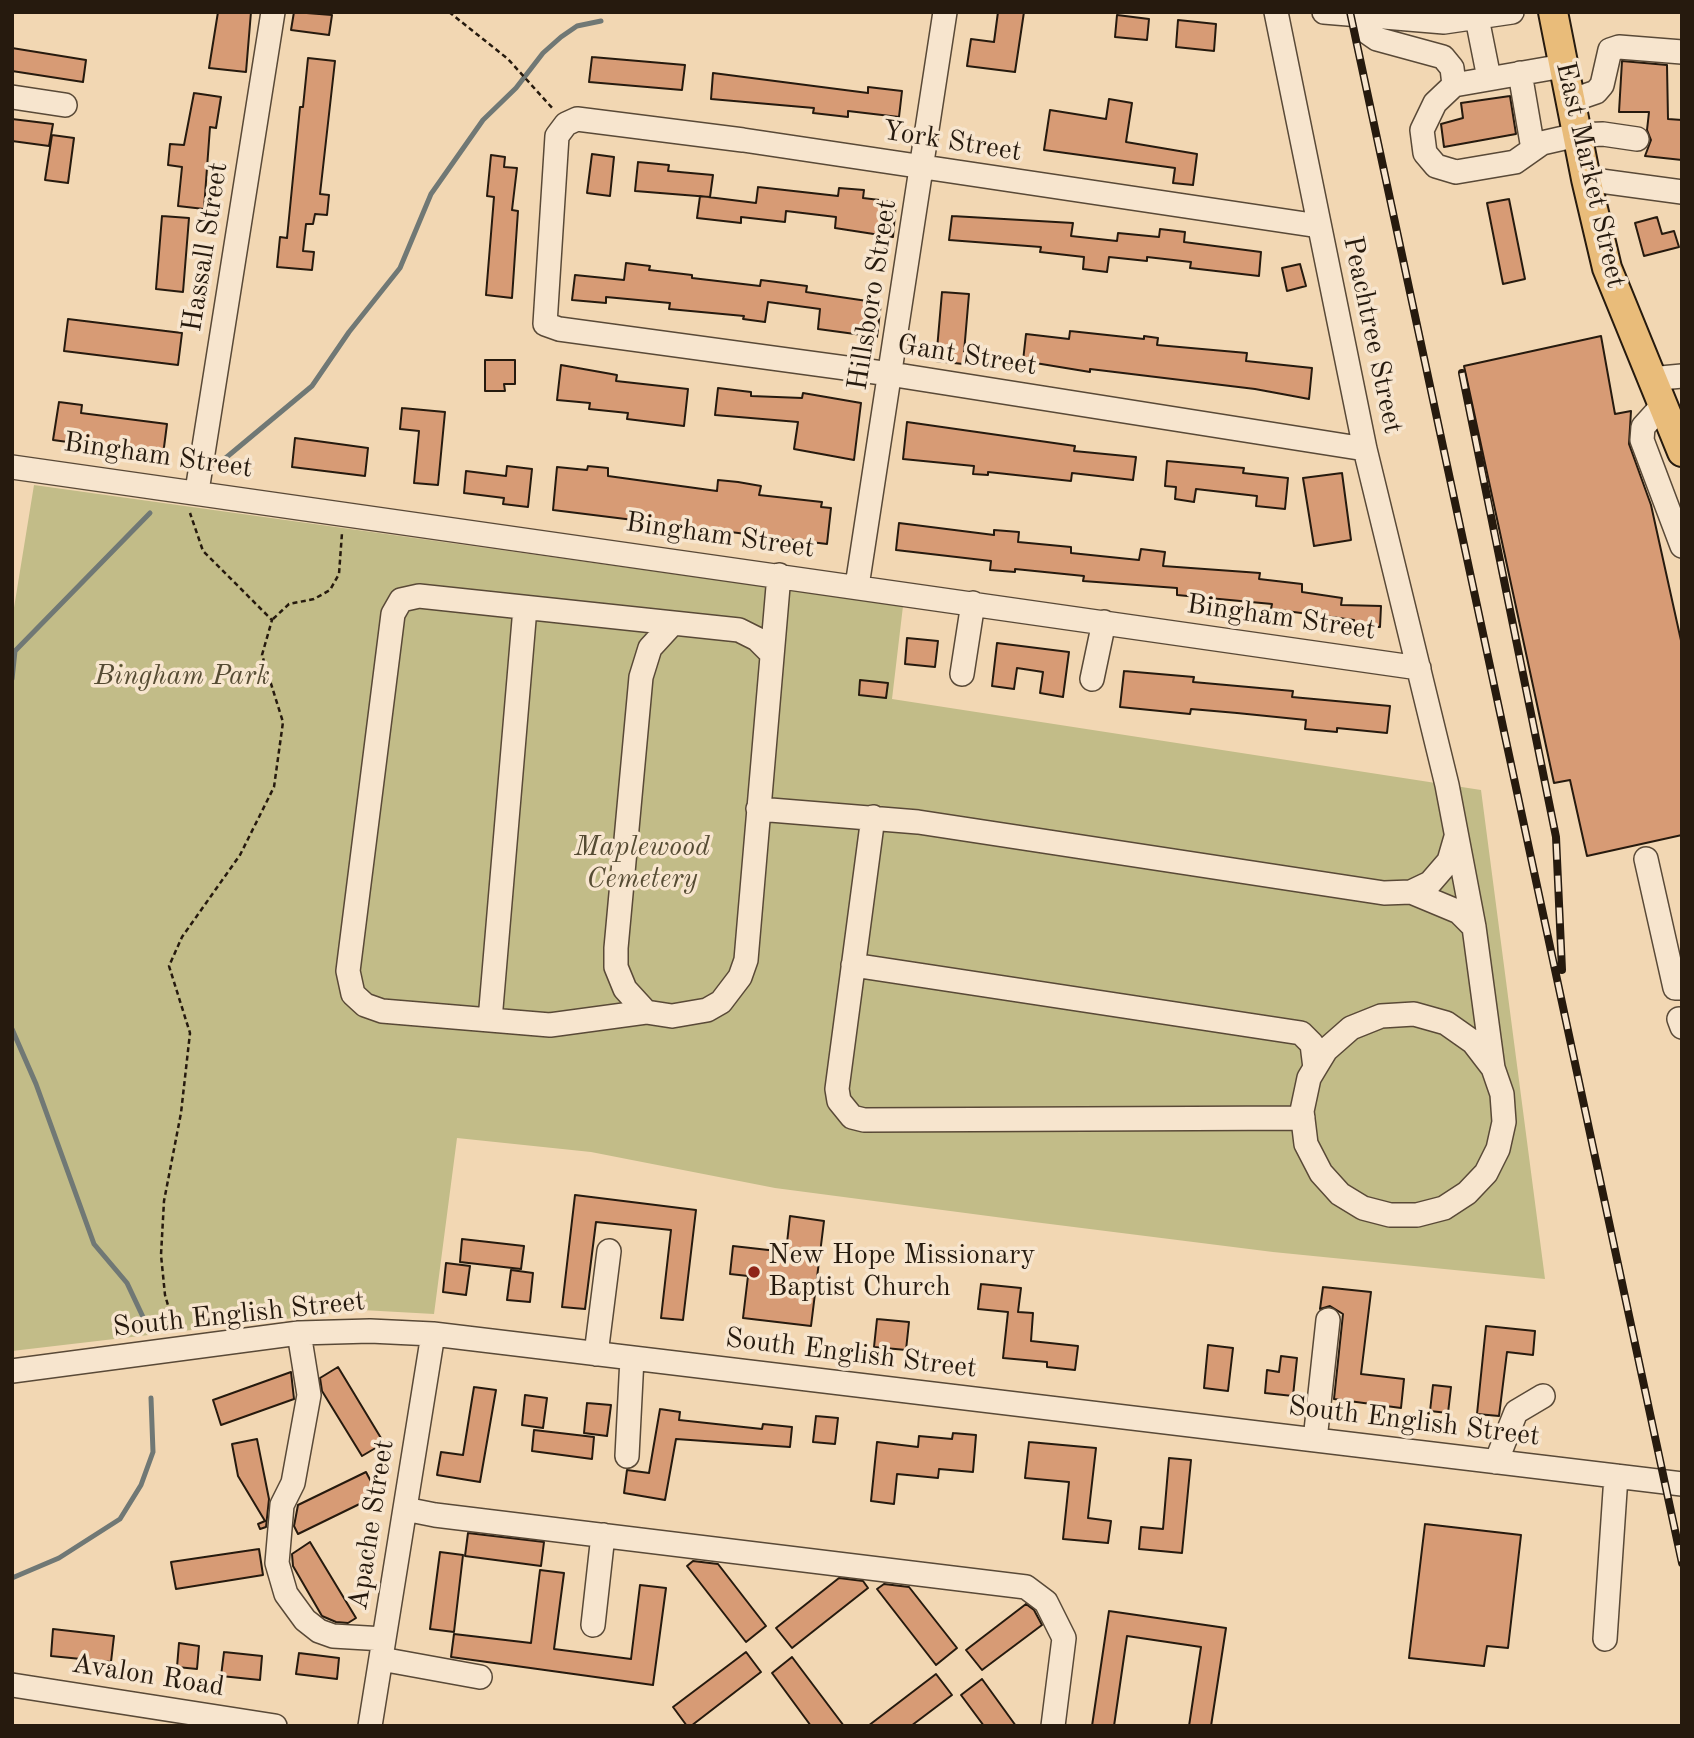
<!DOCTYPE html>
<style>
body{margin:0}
#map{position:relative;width:1694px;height:1738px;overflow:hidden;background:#f2d7b3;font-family:"Old Standard TT",serif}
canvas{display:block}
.frame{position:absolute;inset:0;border:14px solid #261a0e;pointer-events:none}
</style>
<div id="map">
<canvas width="1694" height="1738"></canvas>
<div class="frame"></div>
</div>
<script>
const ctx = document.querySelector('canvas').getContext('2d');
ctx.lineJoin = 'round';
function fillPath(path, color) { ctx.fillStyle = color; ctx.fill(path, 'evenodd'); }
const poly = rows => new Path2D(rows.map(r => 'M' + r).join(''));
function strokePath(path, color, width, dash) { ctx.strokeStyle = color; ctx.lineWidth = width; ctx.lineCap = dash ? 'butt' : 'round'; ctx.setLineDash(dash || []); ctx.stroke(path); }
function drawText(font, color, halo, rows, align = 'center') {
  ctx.font = font + ' "Old Standard TT",serif'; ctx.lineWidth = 7; ctx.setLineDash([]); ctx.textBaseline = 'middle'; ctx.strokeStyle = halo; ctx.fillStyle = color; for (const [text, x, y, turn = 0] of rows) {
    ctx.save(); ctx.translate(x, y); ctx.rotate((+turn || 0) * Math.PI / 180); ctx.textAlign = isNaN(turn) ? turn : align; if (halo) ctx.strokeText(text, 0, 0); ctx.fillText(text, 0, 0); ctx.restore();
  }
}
fillPath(poly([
 [34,485,903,606,892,699,1481,790,1545,1279,1273,1252,1034,1222,775,1188,591,1152,457,1138,434,1314,362,1310,12,1351,12,620]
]), '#c2bc88');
strokePath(poly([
 [222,461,312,386,349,332,400,268,431,194,483,120,516,88,543,53,561,37,577,26,601,21],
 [12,679,15,651,150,513],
 [12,1029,36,1084,94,1244,127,1283,143,1317],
 [12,1578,59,1558,120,1519,141,1485,153,1452,151,1398]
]), '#707875', 5);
const building = poly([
 [218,12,251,12,246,72,209,68,218,12],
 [294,12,332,15,329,35,291,30,294,12],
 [998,12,1024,12,1015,72,967,66,971,39,994,42,998,12],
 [1117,15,1149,19,1147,40,1115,37,1117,15],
 [1178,20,1216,24,1214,51,1176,47,1178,20],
 [12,48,86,60,83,82,12,71,12,48],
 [592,57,685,65,682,90,589,82,592,57],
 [308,58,335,61,320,194,329,195,327,215,315,214,313,224,306,224,303,251,314,252,312,270,277,267,280,237,287,238,300,107,303,107,308,58],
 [1622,61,1667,65,1668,119,1682,120,1682,160,1645,156,1651,140,1647,130,1649,112,1619,112,1622,61],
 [713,73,868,93,868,87,902,91,899,117,848,111,848,117,813,113,814,108,711,99,713,73],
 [194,93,221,97,216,128,210,127,204,209,178,206,182,167,168,165,170,144,184,145,194,93],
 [1510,96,1516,134,1444,147,1441,124,1463,118,1461,103,1510,96],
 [1109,99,1132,103,1126,142,1197,154,1193,185,1173,183,1175,168,1044,150,1050,110,1106,119,1109,99],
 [12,119,53,124,49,146,12,141,12,119],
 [52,135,74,138,68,183,45,180,52,135],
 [592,154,614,157,610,196,587,193,592,154],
 [491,155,505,157,504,167,517,168,512,210,518,211,512,298,486,295,494,197,487,196,491,155],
 [638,162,669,165,668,171,713,175,710,197,635,191,638,162],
 [758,187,838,196,839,188,864,190,863,198,896,202,893,237,835,228,836,217,786,211,785,222,741,217,741,223,697,218,700,196,756,203,758,187],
 [1509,199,1525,279,1503,284,1487,203,1509,199],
 [162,216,189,218,183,292,156,289,162,216],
 [952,216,1073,223,1071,236,1117,241,1118,233,1159,237,1160,229,1185,232,1184,242,1261,252,1259,276,1190,268,1191,262,1147,257,1147,261,1109,257,1107,272,1083,269,1084,257,1040,252,1041,247,949,240,952,216],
 [1657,217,1662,234,1674,231,1679,247,1644,256,1635,223,1657,217],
 [626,263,650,266,649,270,692,275,692,278,760,286,761,280,807,286,806,292,881,303,877,337,818,329,820,309,768,302,765,322,743,319,744,316,669,309,670,303,606,297,606,303,572,300,575,275,624,280,626,263],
 [1300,264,1306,286,1287,291,1282,268,1300,264],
 [942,292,969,294,963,364,936,361,942,292],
 [68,319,182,333,178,365,64,351,68,319],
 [1070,331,1144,339,1144,336,1158,338,1157,345,1247,353,1246,361,1312,368,1309,399,1255,389,1090,369,1090,372,1023,361,1026,334,1069,339,1070,331],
 [1601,336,1615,414,1631,411,1629,444,1651,505,1682,645,1682,835,1587,856,1570,780,1554,783,1464,366,1601,336],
 [485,360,515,360,515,384,504,384,505,391,485,391,485,360],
 [561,365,617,375,616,381,688,389,684,426,627,419,628,413,589,409,590,403,557,400,561,365],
 [718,388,751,392,751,396,802,398,803,393,861,403,854,460,794,449,798,422,715,415,718,388],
 [59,402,82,405,81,413,167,424,163,455,53,440,59,402],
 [402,408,445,412,438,485,414,483,419,431,400,429,402,408],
 [907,422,1075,446,1074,451,1136,457,1133,480,1072,473,1071,481,988,472,988,475,973,474,974,466,903,459,907,422],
 [295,438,368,448,365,476,292,467,295,438],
 [1167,461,1244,468,1243,473,1288,478,1285,509,1256,506,1257,496,1196,489,1194,502,1175,499,1176,487,1165,486,1167,461],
 [507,466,532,469,528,507,503,504,504,498,464,493,466,471,506,476,507,466],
 [588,466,608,468,608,476,717,491,718,480,738,482,761,486,759,495,822,502,821,507,831,508,827,544,553,510,557,467,587,470,588,466],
 [1342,473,1351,540,1314,546,1303,478,1342,473],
 [899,523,994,535,994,530,1019,532,1018,542,1071,547,1071,553,1139,560,1141,549,1165,552,1163,566,1260,573,1259,579,1302,584,1302,592,1342,598,1341,605,1381,606,1380,627,1354,626,1354,620,1271,609,1272,604,1177,595,1177,588,1083,581,1084,576,1015,569,1015,572,990,570,991,561,896,550,899,523],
 [907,638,938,641,935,667,905,664,907,638],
 [997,643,1069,652,1063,697,1040,693,1043,672,1017,668,1014,689,992,686,997,643],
 [1124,671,1194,677,1193,682,1293,691,1292,697,1390,706,1387,733,1337,728,1337,732,1305,729,1306,720,1237,713,1191,709,1190,714,1120,707,1124,671],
 [860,680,888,683,886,698,859,695,860,680],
 [575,1195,696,1210,683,1320,661,1318,671,1230,596,1222,585,1309,562,1307,575,1195],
 [790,1216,824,1221,811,1326,743,1318,748,1276,730,1274,733,1246,786,1252,790,1216],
 [462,1239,524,1246,521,1269,460,1262,462,1239],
 [446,1263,470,1266,466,1295,443,1292,446,1263],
 [511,1270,533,1273,530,1302,507,1300,511,1270],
 [981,1284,1021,1288,1018,1312,1033,1313,1031,1341,1078,1346,1075,1370,1047,1367,1047,1362,1003,1358,1008,1312,978,1309,981,1284],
 [1323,1287,1371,1292,1361,1374,1404,1379,1401,1408,1334,1399,1343,1314,1330,1306,1320,1309,1323,1287],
 [877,1319,909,1322,906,1350,874,1347,877,1319],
 [1486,1326,1535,1331,1533,1355,1507,1352,1499,1416,1477,1414,1486,1326],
 [1208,1345,1233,1348,1228,1391,1204,1388,1208,1345],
 [1281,1356,1297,1358,1293,1396,1265,1393,1267,1370,1279,1372,1281,1356],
 [338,1367,384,1443,362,1456,322,1391,320,1378,338,1367],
 [291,1372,294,1399,221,1425,213,1400,291,1372],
 [1433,1385,1451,1387,1448,1413,1430,1411,1433,1385],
 [474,1387,496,1390,480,1482,437,1475,441,1452,463,1455,474,1387],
 [525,1395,547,1398,543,1428,522,1425,525,1395],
 [587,1403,611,1405,607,1436,584,1433,587,1403],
 [660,1409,680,1412,679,1420,762,1429,763,1424,792,1427,790,1447,676,1439,665,1500,624,1493,627,1470,649,1473,660,1409],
 [816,1416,838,1418,835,1444,813,1442,816,1416],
 [534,1430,594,1437,592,1459,532,1451,534,1430],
 [953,1433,976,1435,973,1472,939,1469,938,1478,897,1474,894,1504,871,1501,877,1442,918,1447,919,1436,952,1439,953,1433],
 [257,1439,269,1499,266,1527,260,1529,258,1524,265,1521,238,1476,232,1444,257,1439],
 [1029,1442,1096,1448,1088,1518,1111,1521,1108,1543,1063,1539,1069,1482,1025,1478,1029,1442],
 [1169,1458,1191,1460,1182,1553,1139,1549,1141,1527,1163,1529,1169,1458],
 [366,1472,378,1495,298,1534,294,1526,298,1505,366,1472],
 [1425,1524,1521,1535,1508,1648,1487,1646,1484,1666,1409,1658,1425,1524],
 [468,1533,544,1542,541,1566,465,1556,468,1533],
 [310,1542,356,1618,348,1623,336,1622,322,1616,293,1566,292,1554,310,1542],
 [259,1549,263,1575,176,1589,171,1562,259,1549],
 [440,1552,463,1555,454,1632,430,1629,440,1552],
 [693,1561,718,1564,766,1626,746,1642,687,1566,693,1561],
 [540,1570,564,1573,554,1649,631,1659,640,1585,666,1588,653,1685,451,1657,454,1634,531,1643,540,1570],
 [839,1578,863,1581,868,1588,792,1648,776,1628,839,1578],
 [884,1584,909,1587,957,1648,936,1665,877,1589,884,1584],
 [1026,1604,1034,1610,1042,1625,982,1670,966,1650,1026,1604],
 [1109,1611,1226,1628,1211,1726,1189,1726,1201,1647,1127,1636,1114,1726,1092,1726,1109,1611],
 [53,1629,114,1636,111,1662,51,1656,53,1629],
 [179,1643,199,1646,197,1669,177,1667,179,1643],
 [224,1652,262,1656,260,1680,221,1676,224,1652],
 [746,1652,761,1672,691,1726,687,1726,673,1707,746,1652],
 [299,1653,339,1658,337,1679,296,1674,299,1653],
 [792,1657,844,1726,811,1726,772,1673,792,1657],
 [936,1674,952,1695,911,1726,868,1726,936,1674],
 [982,1679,1016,1726,984,1726,961,1695,982,1679]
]);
fillPath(building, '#d79b75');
strokePath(building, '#261a0e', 2);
const minor = poly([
 [1276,12,1365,449,1447,785,1474,927,1493,1068,1502,1094,1504,1122,1498,1149,1486,1173,1467,1193,1444,1208,1417,1215,1390,1215,1363,1208,1340,1194,1321,1173,1306,1144,1302,1111,1309,1078,1315,1068,1326,1050,1351,1028,1381,1016,1414,1014,1446,1023,1473,1042,1493,1068],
 [1324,12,1444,22,1512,12],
 [1364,17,1364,30,1377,39,1443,57,1452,68,1454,85],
 [1477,18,1489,78],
 [1563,66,1454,85,1435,103,1422,130,1425,153,1436,166,1456,172,1515,162,1542,143,1577,135,1603,134,1637,139],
 [1520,73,1533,149],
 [12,97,65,105],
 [1570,101,1596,92,1602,85,1610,50,1619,47,1682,52],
 [1586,179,1682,192],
 [1319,226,743,140,577,119,566,124,557,136,545,324,559,329,890,374,1365,449],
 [1650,379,1682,376],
 [1662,406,1643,427,1642,440,1682,546],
 [12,467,1419,668],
 [197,491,273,12],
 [857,586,945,12],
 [673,623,650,648,641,677,616,948,616,967,625,989,646,1012,672,1016,707,1010,721,1002,740,977,746,960,779,575],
 [962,674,973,603],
 [1092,679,1104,622],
 [758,809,918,822,1384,893,1411,892,1430,883,1449,861,1456,837],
 [873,817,837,1089,839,1101,852,1117,864,1120,1303,1118],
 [1646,859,1675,988,1682,988],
 [1411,892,1459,912,1474,927],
 [853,965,1301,1033,1312,1044,1315,1068],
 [646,1012,550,1025,382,1011,365,1005,353,994,348,971,393,614,401,600,419,596,739,630,757,639,772,654],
 [1679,1019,1682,1027],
 [490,1020,525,608],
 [299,1333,309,1395,293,1483,282,1505,277,1563,286,1594,305,1620,319,1631,333,1636,384,1639],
 [596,1354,609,1251],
 [12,1371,299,1333,370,1331,433,1334,1682,1484],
 [1315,1440,1328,1320],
 [627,1456,632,1358],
 [1496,1462,1516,1412,1543,1396],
 [405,1509,435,1515,1026,1587,1046,1602,1064,1638,1053,1726],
 [593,1625,603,1535],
 [1605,1639,1616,1476],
 [381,1659,480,1677],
 [12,1685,275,1726],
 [370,1726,433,1334]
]);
const major = poly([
 [1553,12,1586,179,1607,268,1682,452]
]);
strokePath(minor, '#594937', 26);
strokePath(major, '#261a0e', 32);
strokePath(poly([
 [449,12,508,59,554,110],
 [273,619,289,604,314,599,330,590,339,574,342,533],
 [175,1329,165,1295,161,1255,164,1201,181,1113,190,1033,169,966,182,937,240,855,274,787,283,722,262,655,272,620,203,551,190,513]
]), '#261a0e', 2.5, [5, 3.5]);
strokePath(minor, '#f7e5ce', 23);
strokePath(major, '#e9bc7a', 28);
const rail = poly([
 [1350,12,1682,1563],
 [1462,373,1556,837,1562,970]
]);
strokePath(rail, '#261a0e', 8);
strokePath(rail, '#f7e5ce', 5, [16]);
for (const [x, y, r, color] of [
 [754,1272,7,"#8f2418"]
]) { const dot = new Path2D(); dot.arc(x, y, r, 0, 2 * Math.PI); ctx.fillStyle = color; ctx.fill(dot); strokePath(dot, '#f7e5ce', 2.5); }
drawText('28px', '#261a0e', '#f7e5ce', [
 ["York Street",952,142,9],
 ["East Market Street",1590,175,77],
 ["Hassall Street",206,247,-81],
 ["Hillsboro Street",873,295,-81],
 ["Peachtree Street",1372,335,78],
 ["Gant Street",967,356,9],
 ["Bingham Street",158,456,8],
 ["Bingham Street",720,536,8],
 ["Bingham Street",1281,618,8],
 ["South English Street",239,1315,-6],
 ["South English Street",851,1354,7],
 ["South English Street",1414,1422,7],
 ["Apache Street",372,1525,-81],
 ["Avalon Road",148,1676,9]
]);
drawText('italic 28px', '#554b33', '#f7e5ce', [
 ["Bingham Park",182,677],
 ["Maplewood",642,848],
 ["Cemetery",642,880]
]);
drawText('28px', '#261a0e', '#f7e5ce', [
 ["New Hope Missionary",768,1256],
 ["Baptist Church",768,1288]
], 'left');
</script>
